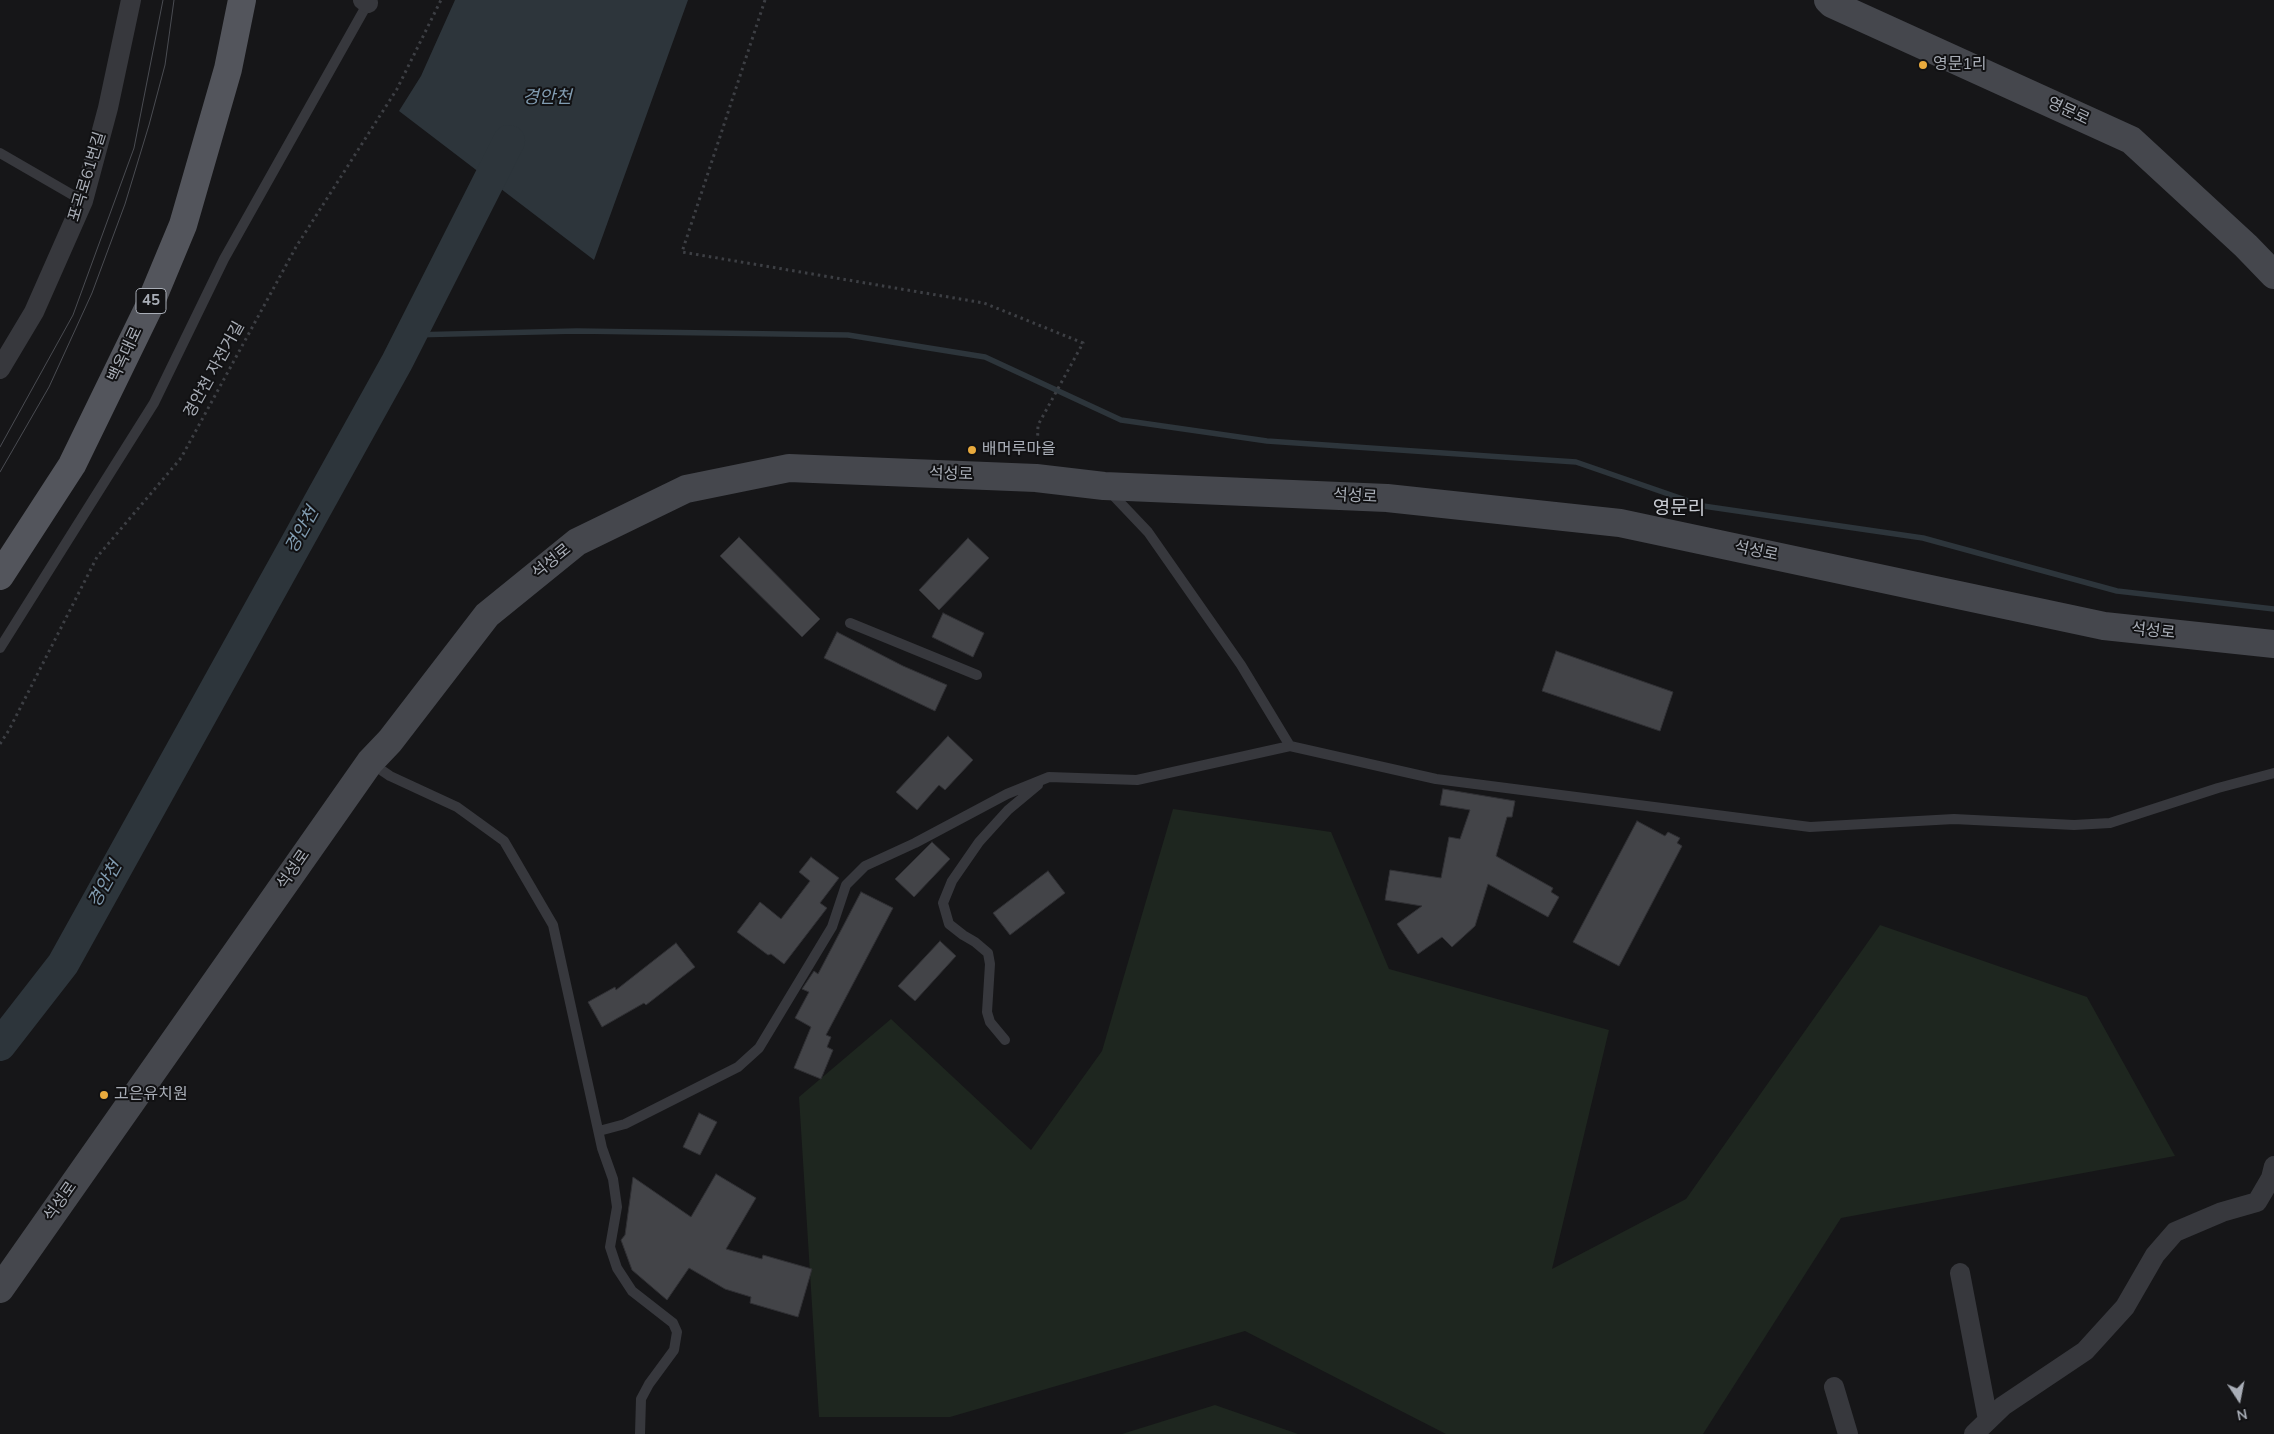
<!DOCTYPE html>
<meta charset="utf-8">
<style>
body{margin:0}
#map{position:relative;width:2274px;height:1434px;overflow:hidden;background:#161618;font-family:"Nunito Sans",sans-serif}
canvas{display:block}
.north{position:absolute;left:2214px;top:1374px;width:50px;height:50px;-webkit-text-stroke:4px #111113;paint-order:stroke;rotate:169deg;font-size:14px;font-weight:700;line-height:20px;text-align:center;color:#a9aeb7}
.north::after{content:'';display:block;margin:auto;width:18px;height:22px;background:#a9aeb7;clip-path:polygon(50% 0,100% 100%,50% 72%,0 100%)}
</style>
<div id="map">
<canvas width="2274" height="1434"></canvas>
<div class="north">N</div>
</div>
<script>
const ctx = document.querySelector('canvas').getContext('2d');
ctx.lineJoin = 'round';
function fillPath(path, color) { ctx.fillStyle = color; ctx.fill(path, 'evenodd'); }
const poly = rows => new Path2D(rows.map(r => 'M' + r).join(''));
function strokePath(path, color, width, dash) { ctx.strokeStyle = color; ctx.lineWidth = width; ctx.lineCap = dash ? 'butt' : 'round'; ctx.setLineDash(dash || []); ctx.stroke(path); }
function drawText(font, color, halo, rows, align = 'center') {
  ctx.font = font + ' "Nunito Sans","Noto Sans KR",sans-serif'; ctx.lineWidth = 4; ctx.setLineDash([]); ctx.textBaseline = 'middle'; ctx.strokeStyle = halo; ctx.fillStyle = color; for (const [text, x, y, turn = 0] of rows) {
    ctx.save(); ctx.translate(x, y); ctx.rotate((+turn || 0) * Math.PI / 180); ctx.textAlign = isNaN(turn) ? turn : align; if (halo) ctx.strokeText(text, 0, 0); ctx.fillText(text, 0, 0); ctx.restore();
  }
}
fillPath(poly([
 [1173,809,1331,832,1389,969,1609,1030,1552,1269,1686,1199,1880,925,2087,997,2175,1156,1841,1218,1703,1434,1446,1434,1245,1331,950,1417,819,1417,799,1097,891,1019,1031,1150,1102,1051],
 [1215,1405,1298,1434,1122,1434]
]), '#1e261f');
fillPath(poly([
 [455,0,688,0,594,260,399,111,421,76]
]), '#2d353b');
strokePath(poly([
 [410,335,577,331,848,335,985,357,1121,420,1267,441,1576,462,1703,506,1923,538,2117,591,2274,609]
]), '#2d353b', 5.5);
strokePath(poly([
 [0,1045,63,964,397,362,509,141]
]), '#2d353b', 32);
const building = poly([
 [739,537,820,619,802,637,720,556,739,537],
 [968,538,989,558,939,610,919,590,968,538],
 [943,613,984,633,973,657,932,637,943,613],
 [837,632,903,666,947,685,935,711,824,658,837,632],
 [1556,651,1673,692,1660,731,1542,691,1556,651],
 [948,736,973,760,945,790,939,785,917,810,896,792,948,736],
 [1443,789,1515,801,1512,817,1507,817,1496,856,1553,888,1551,892,1559,897,1548,917,1488,884,1475,926,1452,947,1442,937,1418,954,1397,924,1422,906,1385,900,1390,870,1441,878,1449,837,1460,839,1470,810,1440,805,1443,789],
 [1637,821,1665,836,1668,832,1680,838,1677,843,1682,846,1619,966,1573,942,1637,821],
 [932,842,950,859,914,897,895,879,932,842],
 [811,857,839,878,820,903,827,908,784,964,771,954,768,955,737,932,760,902,781,919,810,881,799,872,811,857],
 [1048,871,1065,893,1010,935,993,913,1048,871],
 [861,892,893,908,826,1035,831,1037,827,1047,833,1050,821,1079,794,1068,811,1027,795,1018,809,992,802,989,814,971,818,974,861,892],
 [940,941,956,956,915,1001,898,986,940,941],
 [676,943,695,967,646,1005,644,1003,602,1027,588,1002,615,987,616,990,676,943],
 [699,1113,717,1122,700,1155,683,1147,699,1113],
 [716,1174,756,1198,726,1249,762,1259,763,1255,812,1269,798,1317,750,1303,751,1297,725,1289,689,1268,667,1300,632,1270,621,1240,625,1235,633,1177,691,1217,716,1174]
]);
fillPath(building, '#434448');
strokePath(building, '#303034', 1);
strokePath(poly([
 [765,0,682,252,984,303,1083,343,1038,425,1037,458],
 [0,744,9,730,97,557,181,458,296,247,397,89,441,0]
]), '#3d3f44', 3, [2.5, 4]);
strokePath(poly([
 [0,153,83,201],
 [1110,492,1148,532,1241,665,1290,746],
 [850,623,977,675],
 [0,648,154,403,224,259,369,1],
 [371,763,390,776,457,807,504,841,553,925,602,1148,613,1179,617,1207,610,1247,617,1268,632,1291,673,1323,677,1332,674,1350,649,1384,641,1399,640,1434],
 [1005,1040,990,1022,987,1012,990,964,988,953,975,942,963,935,949,924,943,903,952,881,979,842,1008,810,1038,785],
 [599,1131,625,1124,738,1067,759,1048,832,927,846,885,865,866,915,843,1007,794,1049,777,1137,780,1290,746,1436,779,1810,827,1954,819,2074,825,2110,823,2218,788,2274,773]
]), '#37383d', 10);
strokePath(poly([
 [363,0,368,3],
 [0,369,34,312,83,201,108,108,131,0],
 [1960,1273,1988,1420],
 [1834,1387,1848,1434],
 [1974,1434,2003,1406,2085,1351,2125,1307,2155,1255,2175,1232,2222,1212,2257,1202,2271,1178,2274,1166]
]), '#37383d', 20);
strokePath(poly([
 [1828,0,1832,4,2131,140,2246,246,2274,275],
 [0,1289,370,762,390,741,487,615,577,542,686,489,789,468,1036,478,1104,486,1387,498,1620,523,2104,626,2274,644]
]), '#45474d', 28);
strokePath(poly([
 [0,576,72,465,148,309,183,225,228,69,242,0]
]), '#53555c', 28);
strokePath(poly([
 [0,447,73,315,134,148,163,0],
 [0,472,49,387,92,293,125,204,149,125,165,65,174,0]
]), '#4a4c52', 1);
for (const [x, y, r, color] of [
 [1923,65,5,"#e9aa3d"],
 [972,450,5,"#e9aa3d"],
 [104,1095,5,"#e9aa3d"]
]) { const dot = new Path2D(); dot.arc(x, y, r, 0, 2 * Math.PI); ctx.fillStyle = color; ctx.fill(dot); strokePath(dot, '#111113', 2); }
for (const [x, y, w] of [
 [151,301,30]
]) { const box = new Path2D(); box.roundRect(x - w / 2, y - 12.5, w, 25, 4); ctx.fillStyle = '#111113'; ctx.fill(box); strokePath(box, '#a9aeb7', 1); }
drawText('bold 15px', '#a9aeb7', null, [
 ["45",151,301]
]);
drawText('16px', '#a9aeb7', '#111113', [
 ["영문1리",1933,65],
 ["배머루마을",982,450],
 ["고은유치원",114,1095]
], 'left');
drawText('16px', '#a9aeb7', '#111113', [
 ["영문로",2068,112,25],
 ["포곡로61번길",88,177,-73],
 ["백옥대로",126,355,-65],
 ["경안천 자전거길",215,370,-61],
 ["석성로",951,475,2],
 ["석성로",1355,497,3],
 ["석성로",1756,552,12],
 ["석성로",552,562,-39],
 ["석성로",2153,632,6],
 ["석성로",294,870,-55],
 ["석성로",61,1202,-55]
]);
drawText('italic 18px', '#819cb1', '#111113', [
 ["경안천",547,99],
 ["경안천",303,531,-61],
 ["경안천",106,885,-61]
]);
drawText('19px', '#cacdd4', '#111113', [
 ["영문리",1679,509]
]);
</script>
